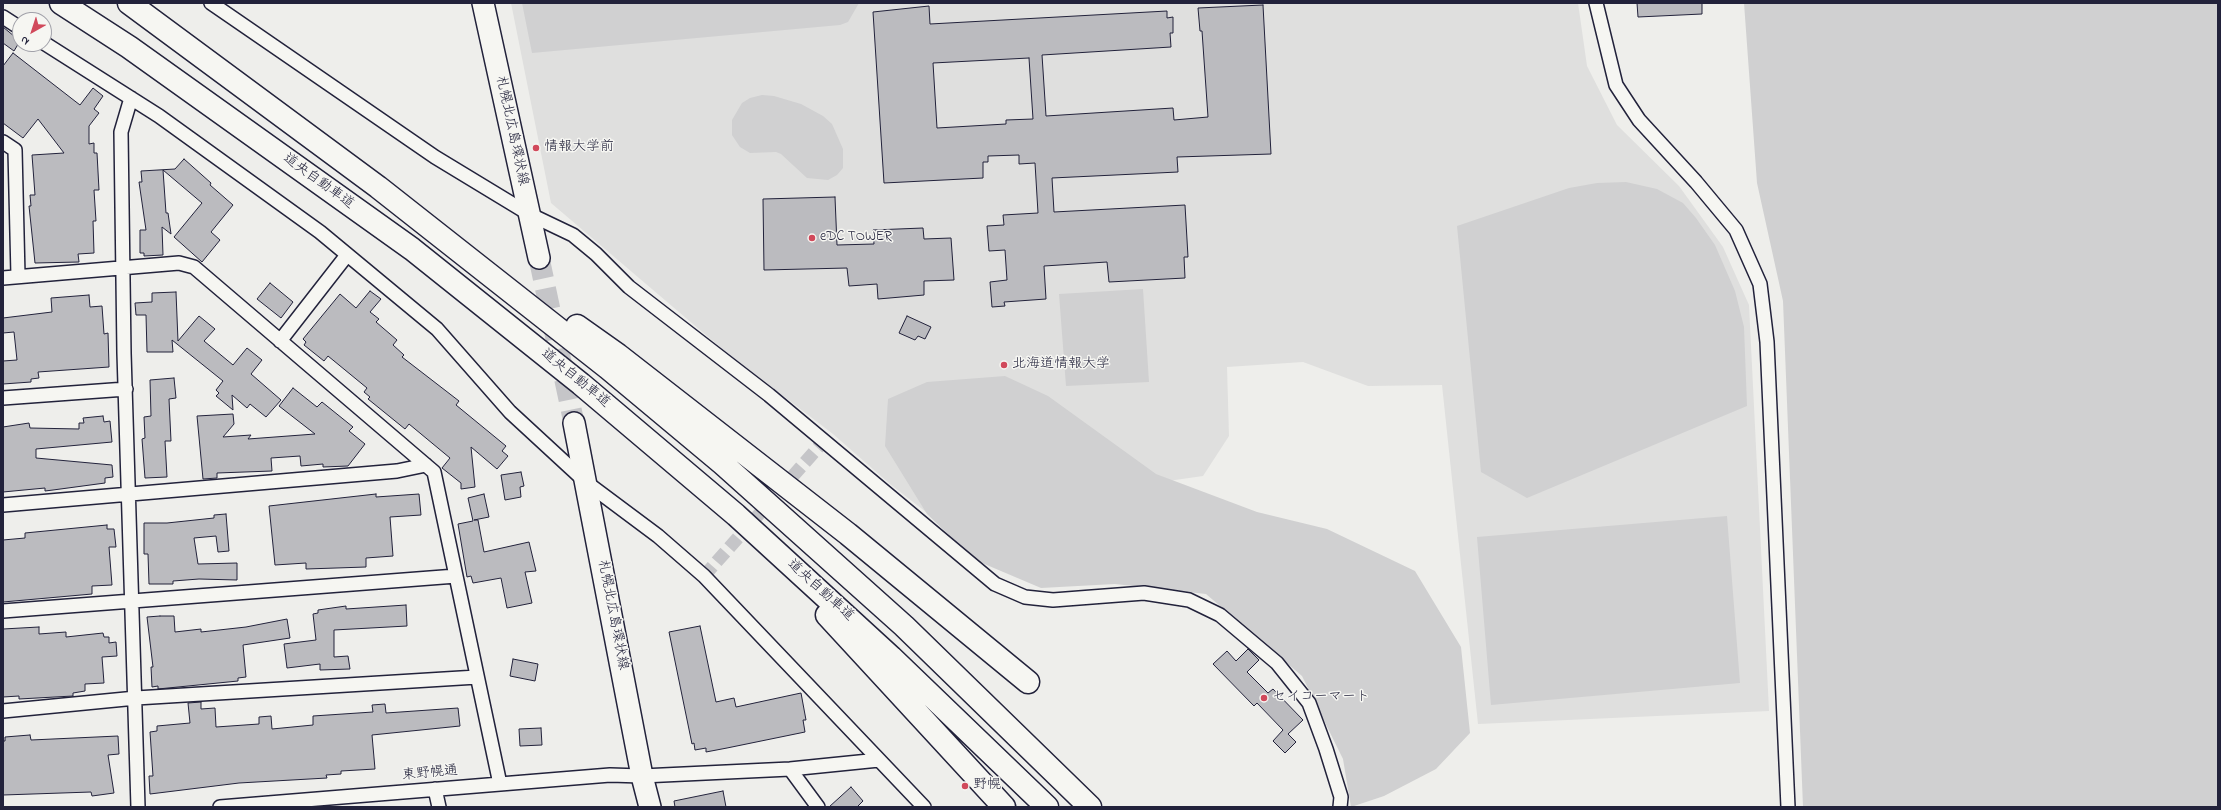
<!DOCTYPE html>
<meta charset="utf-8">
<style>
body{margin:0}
#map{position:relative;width:2221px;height:810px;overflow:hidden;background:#eeeeeb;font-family:"Indie Flower",sans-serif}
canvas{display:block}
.frame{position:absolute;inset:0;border:4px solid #22223b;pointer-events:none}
.north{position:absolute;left:12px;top:12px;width:40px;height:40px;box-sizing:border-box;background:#f6f6f2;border:1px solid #a1a1a9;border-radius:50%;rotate:219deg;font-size:11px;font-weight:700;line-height:16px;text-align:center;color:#22223b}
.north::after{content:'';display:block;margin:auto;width:14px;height:18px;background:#d1495b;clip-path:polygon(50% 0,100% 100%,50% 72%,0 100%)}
</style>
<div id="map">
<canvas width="2221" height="810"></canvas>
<div class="frame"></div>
<div class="north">N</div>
</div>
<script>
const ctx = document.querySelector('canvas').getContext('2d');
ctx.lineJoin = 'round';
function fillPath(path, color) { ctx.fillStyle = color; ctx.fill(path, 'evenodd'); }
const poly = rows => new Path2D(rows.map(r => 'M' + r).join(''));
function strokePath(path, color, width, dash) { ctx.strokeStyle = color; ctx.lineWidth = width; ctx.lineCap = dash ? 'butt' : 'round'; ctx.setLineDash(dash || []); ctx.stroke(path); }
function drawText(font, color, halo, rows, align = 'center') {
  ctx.font = font + ' "Indie Flower","Klee One",sans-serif'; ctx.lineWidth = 3; ctx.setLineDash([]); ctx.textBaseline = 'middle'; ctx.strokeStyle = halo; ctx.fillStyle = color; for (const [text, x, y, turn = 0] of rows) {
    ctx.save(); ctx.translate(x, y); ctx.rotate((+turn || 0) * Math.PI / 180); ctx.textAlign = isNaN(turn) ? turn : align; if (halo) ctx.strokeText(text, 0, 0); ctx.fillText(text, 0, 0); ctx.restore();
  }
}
fillPath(poly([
 [511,3,1578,3,1587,66,1617,125,1679,186,1723,247,1749,305,1769,711,1478,724,1442,385,1368,386,1303,362,1227,367,1229,436,1203,476,1133,486,980,554,890,484,833,434,727,353,551,203]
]), '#dfdfde');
fillPath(poly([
 [522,3,859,3,848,22,840,25,532,53],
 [1744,3,2218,3,2218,807,1803,807,1783,301,1757,183],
 [762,95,774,96,801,104,823,116,832,124,843,149,843,168,837,175,828,180,807,178,781,154,776,152,750,153,740,147,732,135,732,120,742,103,750,98],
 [1626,182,1657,189,1683,203,1696,218,1715,245,1735,291,1744,327,1747,406,1527,498,1481,472,1457,226,1569,188,1597,183],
 [1143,289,1149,382,1066,386,1059,294],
 [1005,376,1048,396,1156,474,1257,512,1327,529,1415,571,1461,647,1470,733,1436,769,1384,796,1351,807,1343,759,1302,676,1206,594,1115,584,1041,588,975,560,927,514,885,446,888,399,927,382],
 [1727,516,1740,683,1491,705,1477,537]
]), '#d0d0d1');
const building = poly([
 [1637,3,1702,3,1702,14,1638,17,1637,3],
 [1263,5,1271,154,1177,157,1178,172,1052,178,1054,212,1185,205,1188,257,1184,257,1185,278,1109,282,1107,262,1044,266,1046,299,1004,302,1005,306,992,307,990,282,1007,280,1005,250,989,251,987,226,1004,225,1003,215,1038,213,1035,163,1019,164,1019,155,988,156,988,162,983,162,983,178,884,183,873,12,929,6,930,24,1167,11,1167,18,1173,17,1173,33,1170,33,1171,47,1042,55,1046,116,1173,108,1174,120,1208,117,1202,31,1200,31,1198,8,1263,5],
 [1029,58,1033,119,1006,120,1006,124,937,128,933,63,1029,58],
 [3,27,20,41,14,51,3,43,3,27],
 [13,53,80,105,93,88,103,96,94,109,99,113,89,126,89,144,94,143,94,153,97,153,99,190,94,190,96,221,93,221,94,253,78,254,79,262,35,263,29,206,31,206,30,195,35,195,32,155,64,153,38,119,23,138,3,123,3,66,13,53],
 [184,159,211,183,210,185,233,205,211,232,220,240,202,262,174,237,202,203,163,170,166,213,168,213,171,234,162,227,163,255,144,256,144,253,140,253,140,230,146,230,139,182,142,182,141,171,175,169,184,159],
 [835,197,837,245,874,244,873,230,923,228,924,239,951,238,954,280,924,281,924,295,878,299,877,284,849,286,847,268,764,270,763,199,835,197],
 [270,283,293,302,281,318,257,299,270,283],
 [370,291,381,299,370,312,379,319,376,322,397,340,393,345,404,355,402,357,459,401,456,405,506,446,502,451,508,456,497,469,471,447,475,487,461,489,461,483,442,468,450,458,409,424,405,429,368,399,370,397,364,392,367,388,328,356,324,361,304,345,306,342,303,339,340,294,356,308,370,291],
 [176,292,178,341,199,316,215,329,204,341,233,365,247,348,262,360,251,374,281,400,266,417,250,404,247,408,232,395,233,410,216,396,219,393,216,390,223,381,172,340,173,352,147,352,146,315,136,315,135,303,152,302,152,293,176,292],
 [89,295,90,307,102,306,104,334,108,333,109,367,38,372,39,378,31,379,31,382,3,384,3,361,17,360,14,332,3,333,3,318,52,312,51,298,89,295],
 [907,316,931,327,925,339,918,336,915,340,899,333,907,316],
 [174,378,176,398,169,399,171,441,165,441,167,477,145,478,142,439,145,438,144,417,151,416,150,380,174,378],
 [293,388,317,407,322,402,353,427,349,431,365,444,348,466,323,467,323,464,301,466,300,456,271,458,272,471,217,473,217,478,203,479,197,416,233,414,234,424,223,437,251,435,248,439,315,434,279,406,293,388],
 [103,416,104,422,110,421,112,442,36,449,36,458,112,465,113,477,105,478,105,483,53,490,45,491,45,488,3,492,3,427,29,423,30,428,79,429,79,423,84,423,83,418,103,416],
 [521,472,524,486,520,487,521,497,505,500,501,475,521,472],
 [376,494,376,497,419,494,421,515,390,517,393,556,366,558,366,567,306,569,306,563,275,565,269,506,376,494],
 [484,494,489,517,474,520,478,520,484,552,529,542,536,571,525,572,532,603,507,608,501,578,473,583,471,576,467,577,458,524,473,521,468,498,484,494],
 [226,514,229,551,218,552,216,536,194,538,198,564,237,563,237,580,199,579,173,581,173,584,149,584,148,554,144,554,144,523,167,523,214,518,214,515,226,514],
 [107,525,107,529,114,529,116,547,109,547,112,585,92,586,92,594,3,602,3,540,25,538,25,533,107,525],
 [406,605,407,626,334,630,334,657,348,656,350,669,320,670,320,664,287,668,284,644,316,640,313,614,318,613,318,610,346,606,346,609,406,605],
 [160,616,174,616,175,632,201,629,201,632,246,627,287,619,290,638,243,645,246,677,238,678,238,681,158,689,158,686,152,687,151,667,153,667,147,617,160,616],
 [700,626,716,702,734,698,736,707,801,693,806,720,803,720,805,732,727,748,706,752,706,748,695,750,694,743,692,744,669,632,700,626],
 [39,627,39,634,66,632,66,637,103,633,104,637,109,637,109,643,116,642,117,656,102,657,104,683,85,684,85,691,73,693,73,696,19,699,19,696,3,697,3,629,39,627],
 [1248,649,1259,660,1247,672,1268,693,1273,689,1303,720,1288,734,1296,742,1285,753,1273,741,1283,730,1257,703,1254,706,1213,664,1227,651,1236,661,1248,649],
 [513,659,538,664,535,681,510,676,513,659],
 [201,702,201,709,215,708,216,727,259,724,259,717,271,716,272,729,313,725,313,716,373,712,372,705,385,704,386,713,458,708,460,726,372,735,375,769,341,771,341,774,326,775,327,778,239,783,150,794,149,776,153,776,150,732,157,731,157,726,190,723,188,703,201,702],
 [541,728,542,745,520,746,519,729,541,728],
 [30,735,31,740,118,736,119,754,108,755,114,793,92,796,91,792,3,795,3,741,5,741,5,737,30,735],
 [851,787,863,801,857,807,829,807,851,787],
 [723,791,726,807,675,807,674,801,723,791]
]);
fillPath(building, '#bbbbbf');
strokePath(building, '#22223b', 1);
strokePath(poly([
 [704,576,824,441]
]), '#c5c5c8', 13, [13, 6]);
strokePath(poly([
 [539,258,574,423]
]), '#c5c5c8', 21, [21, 10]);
const street = poly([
 [211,3,435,157,529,214,573,235,596,254,629,287,769,395,995,584,1025,597,1053,600,1144,593,1189,600,1220,615,1277,663,1309,703,1326,749,1341,797,1340,807],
 [1596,3,1616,85,1639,120,1696,182,1736,230,1760,284,1767,342,1788,807],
 [3,17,20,28],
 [44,43,159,116,320,232,437,329,510,412,587,483,658,536,704,576,924,807],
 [131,98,121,132,124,353,138,807],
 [3,142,15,150,18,276],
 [3,278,179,263,194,267,434,472,500,784],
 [280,341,347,255],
 [3,398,126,389],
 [3,505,397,471,426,465],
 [3,611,456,576],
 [3,711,136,698,477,677],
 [790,769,818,807],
 [435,789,439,807],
 [220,807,610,775,642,776,790,769,879,760]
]);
const primary = poly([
 [483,3,539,258],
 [574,423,642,776,650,807]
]);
const highway = poly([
 [61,3,129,47,412,249,581,384,736,515,891,657,1047,807],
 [129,3,378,187,608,368,723,464,904,626,1090,807],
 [577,326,618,355,848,534,1028,682],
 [827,615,1004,807]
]);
strokePath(street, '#22223b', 16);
strokePath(primary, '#22223b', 24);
strokePath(highway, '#22223b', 25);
strokePath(street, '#f6f6f2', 13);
strokePath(primary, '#f6f6f2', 21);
strokePath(highway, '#f6f6f2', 22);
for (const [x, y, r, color] of [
 [536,148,4,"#d1495b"],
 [812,238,4,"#d1495b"],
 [1004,365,4,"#d1495b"],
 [1264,698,4,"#d1495b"],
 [965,786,4,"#d1495b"]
]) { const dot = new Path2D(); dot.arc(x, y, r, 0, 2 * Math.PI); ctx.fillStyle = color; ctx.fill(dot); strokePath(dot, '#f6f6f2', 1.5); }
drawText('14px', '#22223b', '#f6f6f2', [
 ["札幌北広島環状線",511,131,78],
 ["道央自動車道",318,182,36],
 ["道央自動車道",575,379,39],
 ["道央自動車道",820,591,42],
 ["札幌北広島環状線",612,615,79],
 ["東野幌通",430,774,-5]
]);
drawText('14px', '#22223b', '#f6f6f2', [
 ["情報大学前",544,148],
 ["eDC TOWER",820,238],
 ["北海道情報大学",1012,365],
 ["セイコーマート",1272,698],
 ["野幌",973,786]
], 'left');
</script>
